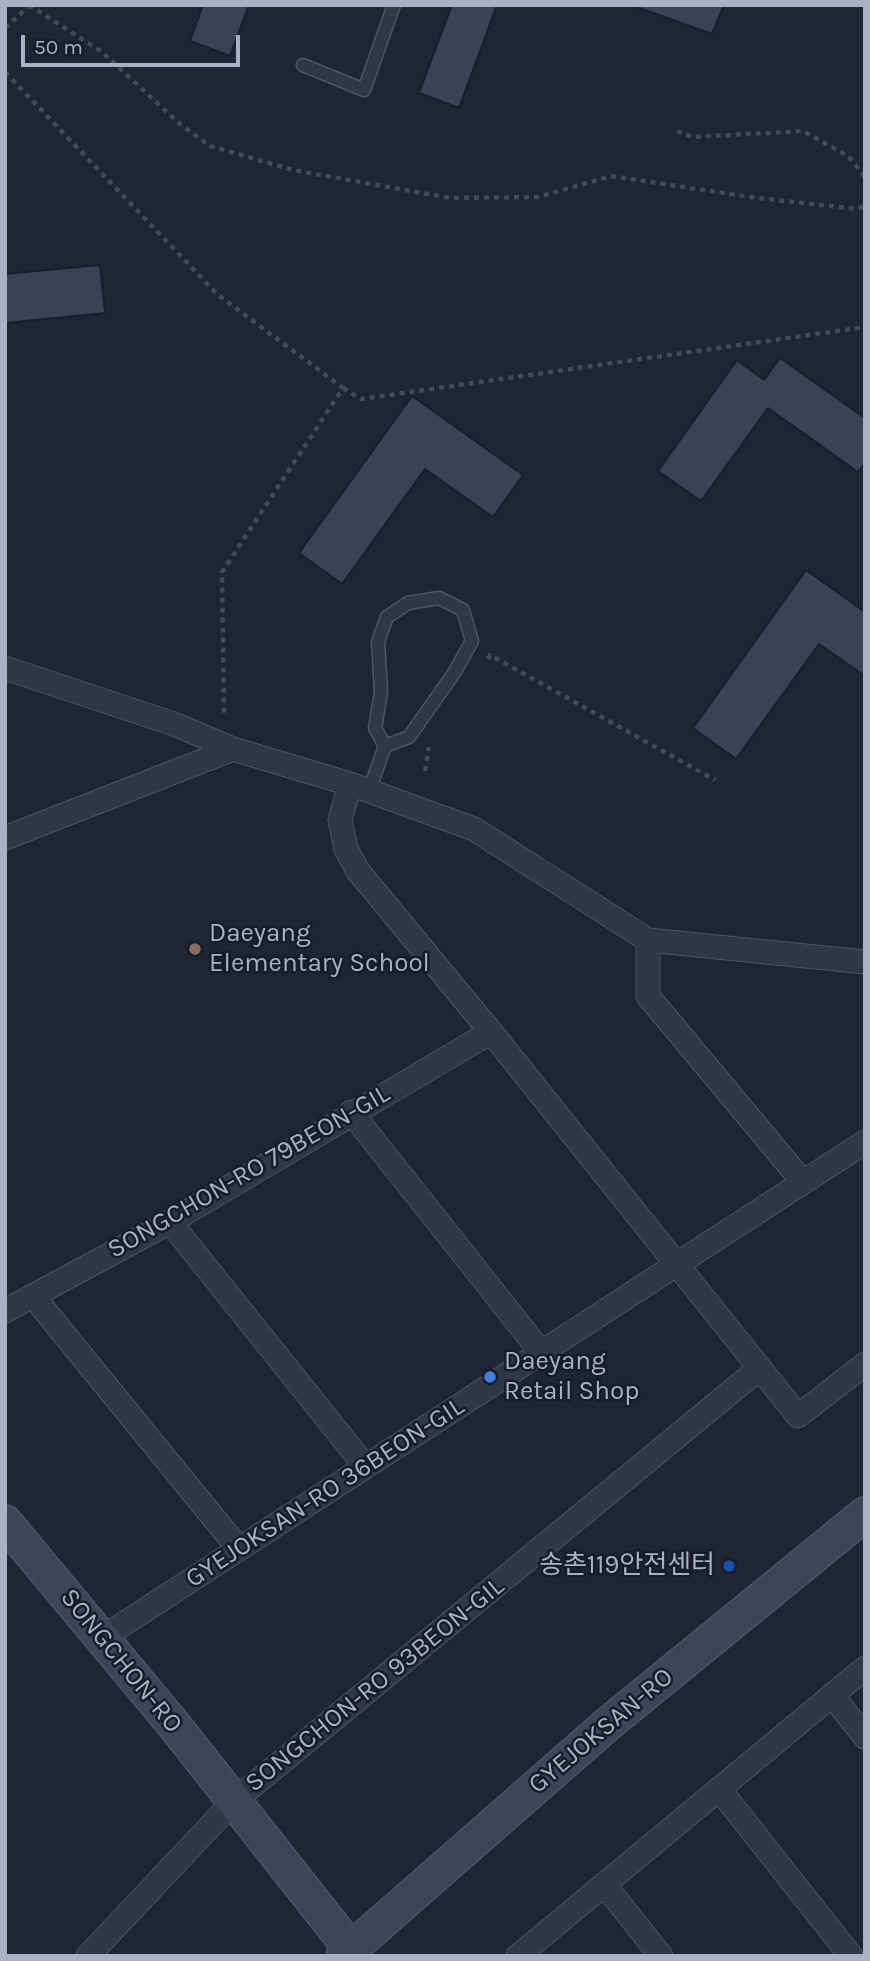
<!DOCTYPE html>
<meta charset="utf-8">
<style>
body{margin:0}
#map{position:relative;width:870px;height:1961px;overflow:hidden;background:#1e2535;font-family:Karla,sans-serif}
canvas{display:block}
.frame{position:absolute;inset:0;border:7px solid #abb1c3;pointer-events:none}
.scale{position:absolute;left:21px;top:35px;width:219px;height:32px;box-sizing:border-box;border:4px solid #abb1c3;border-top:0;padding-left:9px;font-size:21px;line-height:24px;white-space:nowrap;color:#abb1c3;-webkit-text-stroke:5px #171c2a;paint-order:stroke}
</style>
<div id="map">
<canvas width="870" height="1961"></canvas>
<div class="frame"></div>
<div class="scale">50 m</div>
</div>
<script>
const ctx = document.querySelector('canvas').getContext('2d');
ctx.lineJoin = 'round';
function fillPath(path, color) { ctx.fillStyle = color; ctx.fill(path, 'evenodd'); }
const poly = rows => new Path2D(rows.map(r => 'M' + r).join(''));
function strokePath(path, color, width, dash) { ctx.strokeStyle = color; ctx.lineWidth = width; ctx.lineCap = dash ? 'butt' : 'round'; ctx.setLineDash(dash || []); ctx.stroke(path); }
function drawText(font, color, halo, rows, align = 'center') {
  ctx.font = font + ' Karla,"Noto Sans KR",sans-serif'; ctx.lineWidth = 5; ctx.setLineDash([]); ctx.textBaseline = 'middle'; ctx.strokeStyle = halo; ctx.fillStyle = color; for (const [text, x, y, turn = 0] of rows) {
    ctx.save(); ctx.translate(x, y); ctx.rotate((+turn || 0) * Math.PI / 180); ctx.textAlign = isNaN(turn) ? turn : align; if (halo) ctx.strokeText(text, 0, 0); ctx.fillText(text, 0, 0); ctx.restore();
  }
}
const building = poly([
 [203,5,249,5,230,56,190,41,203,5],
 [452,5,497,5,459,108,419,93,452,5],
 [631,5,724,5,712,34,631,5],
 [100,265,105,313,5,323,5,274,100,265],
 [780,358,865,418,865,463,858,472,768,408,701,501,658,471,737,360,764,380,780,358],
 [412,396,523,475,493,517,425,469,342,584,299,553,412,396],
 [806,570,865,612,865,676,819,644,736,759,693,728,806,570]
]);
fillPath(building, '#3a4256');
strokePath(building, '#191e2c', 2);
const lane = poly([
 [303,65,364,90,394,5],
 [369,791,385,746,375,728,381,692,378,642,387,617,408,603,439,598,463,610,472,641,454,673,409,737,385,746]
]);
const street = poly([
 [5,668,174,724,233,749],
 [350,784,340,820,346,849,358,871,491,1032,798,1416,865,1364],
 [5,838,233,749,350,784,474,829,648,940,865,962],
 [648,940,648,996,803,1182],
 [351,1112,541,1352],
 [170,1222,365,1466],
 [33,1296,239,1549],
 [5,1311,170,1222,491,1032],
 [102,1638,865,1142],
 [832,1695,865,1737],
 [719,1789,851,1956],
 [604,1884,661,1956],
 [88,1956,234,1801,760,1368],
 [518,1956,865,1668]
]);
const secondary = poly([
 [5,1522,174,1725,350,1948],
 [343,1956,609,1723,865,1514]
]);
strokePath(lane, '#4f5464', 15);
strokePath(street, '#4f5464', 25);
strokePath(secondary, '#4f5464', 36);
strokePath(poly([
 [29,5,102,52,180,124,210,146,293,170,450,198,538,197,611,176,757,198,858,209,865,205],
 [5,28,29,6],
 [5,72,217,294,343,388,222,572,224,714],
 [677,131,692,137,803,131,848,156,865,177],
 [343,388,361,399,865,327],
 [488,659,490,655,715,780],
 [425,771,429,747]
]), '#3d4e54', 4.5, [5, 5]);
strokePath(lane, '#313746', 12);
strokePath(street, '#313746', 23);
strokePath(secondary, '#3f4559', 33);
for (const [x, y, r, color] of [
 [195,949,7,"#8d6e63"],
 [490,1377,7,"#3f7fe0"],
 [729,1566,7,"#1a4fb4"]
]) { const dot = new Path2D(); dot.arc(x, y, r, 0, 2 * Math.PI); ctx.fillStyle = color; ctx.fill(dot); strokePath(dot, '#171c2a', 2.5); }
drawText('26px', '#abb1c3', '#171c2a', [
 ["Daeyang",209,934],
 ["Elementary School",209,964],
 ["Daeyang",504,1362],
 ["Retail Shop",504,1392],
 ["송촌119안전센터",715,1566,"right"]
], 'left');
drawText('26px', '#abb1c3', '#171c2a', [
 ["SONGCHON-RO 79BEON-GIL",249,1172,-30],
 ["GYEJOKSAN-RO 36BEON-GIL",325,1493,-33],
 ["SONGCHON-RO",121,1661,51],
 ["SONGCHON-RO 93BEON-GIL",375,1685,-39],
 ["GYEJOKSAN-RO",601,1731,-40]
]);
</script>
